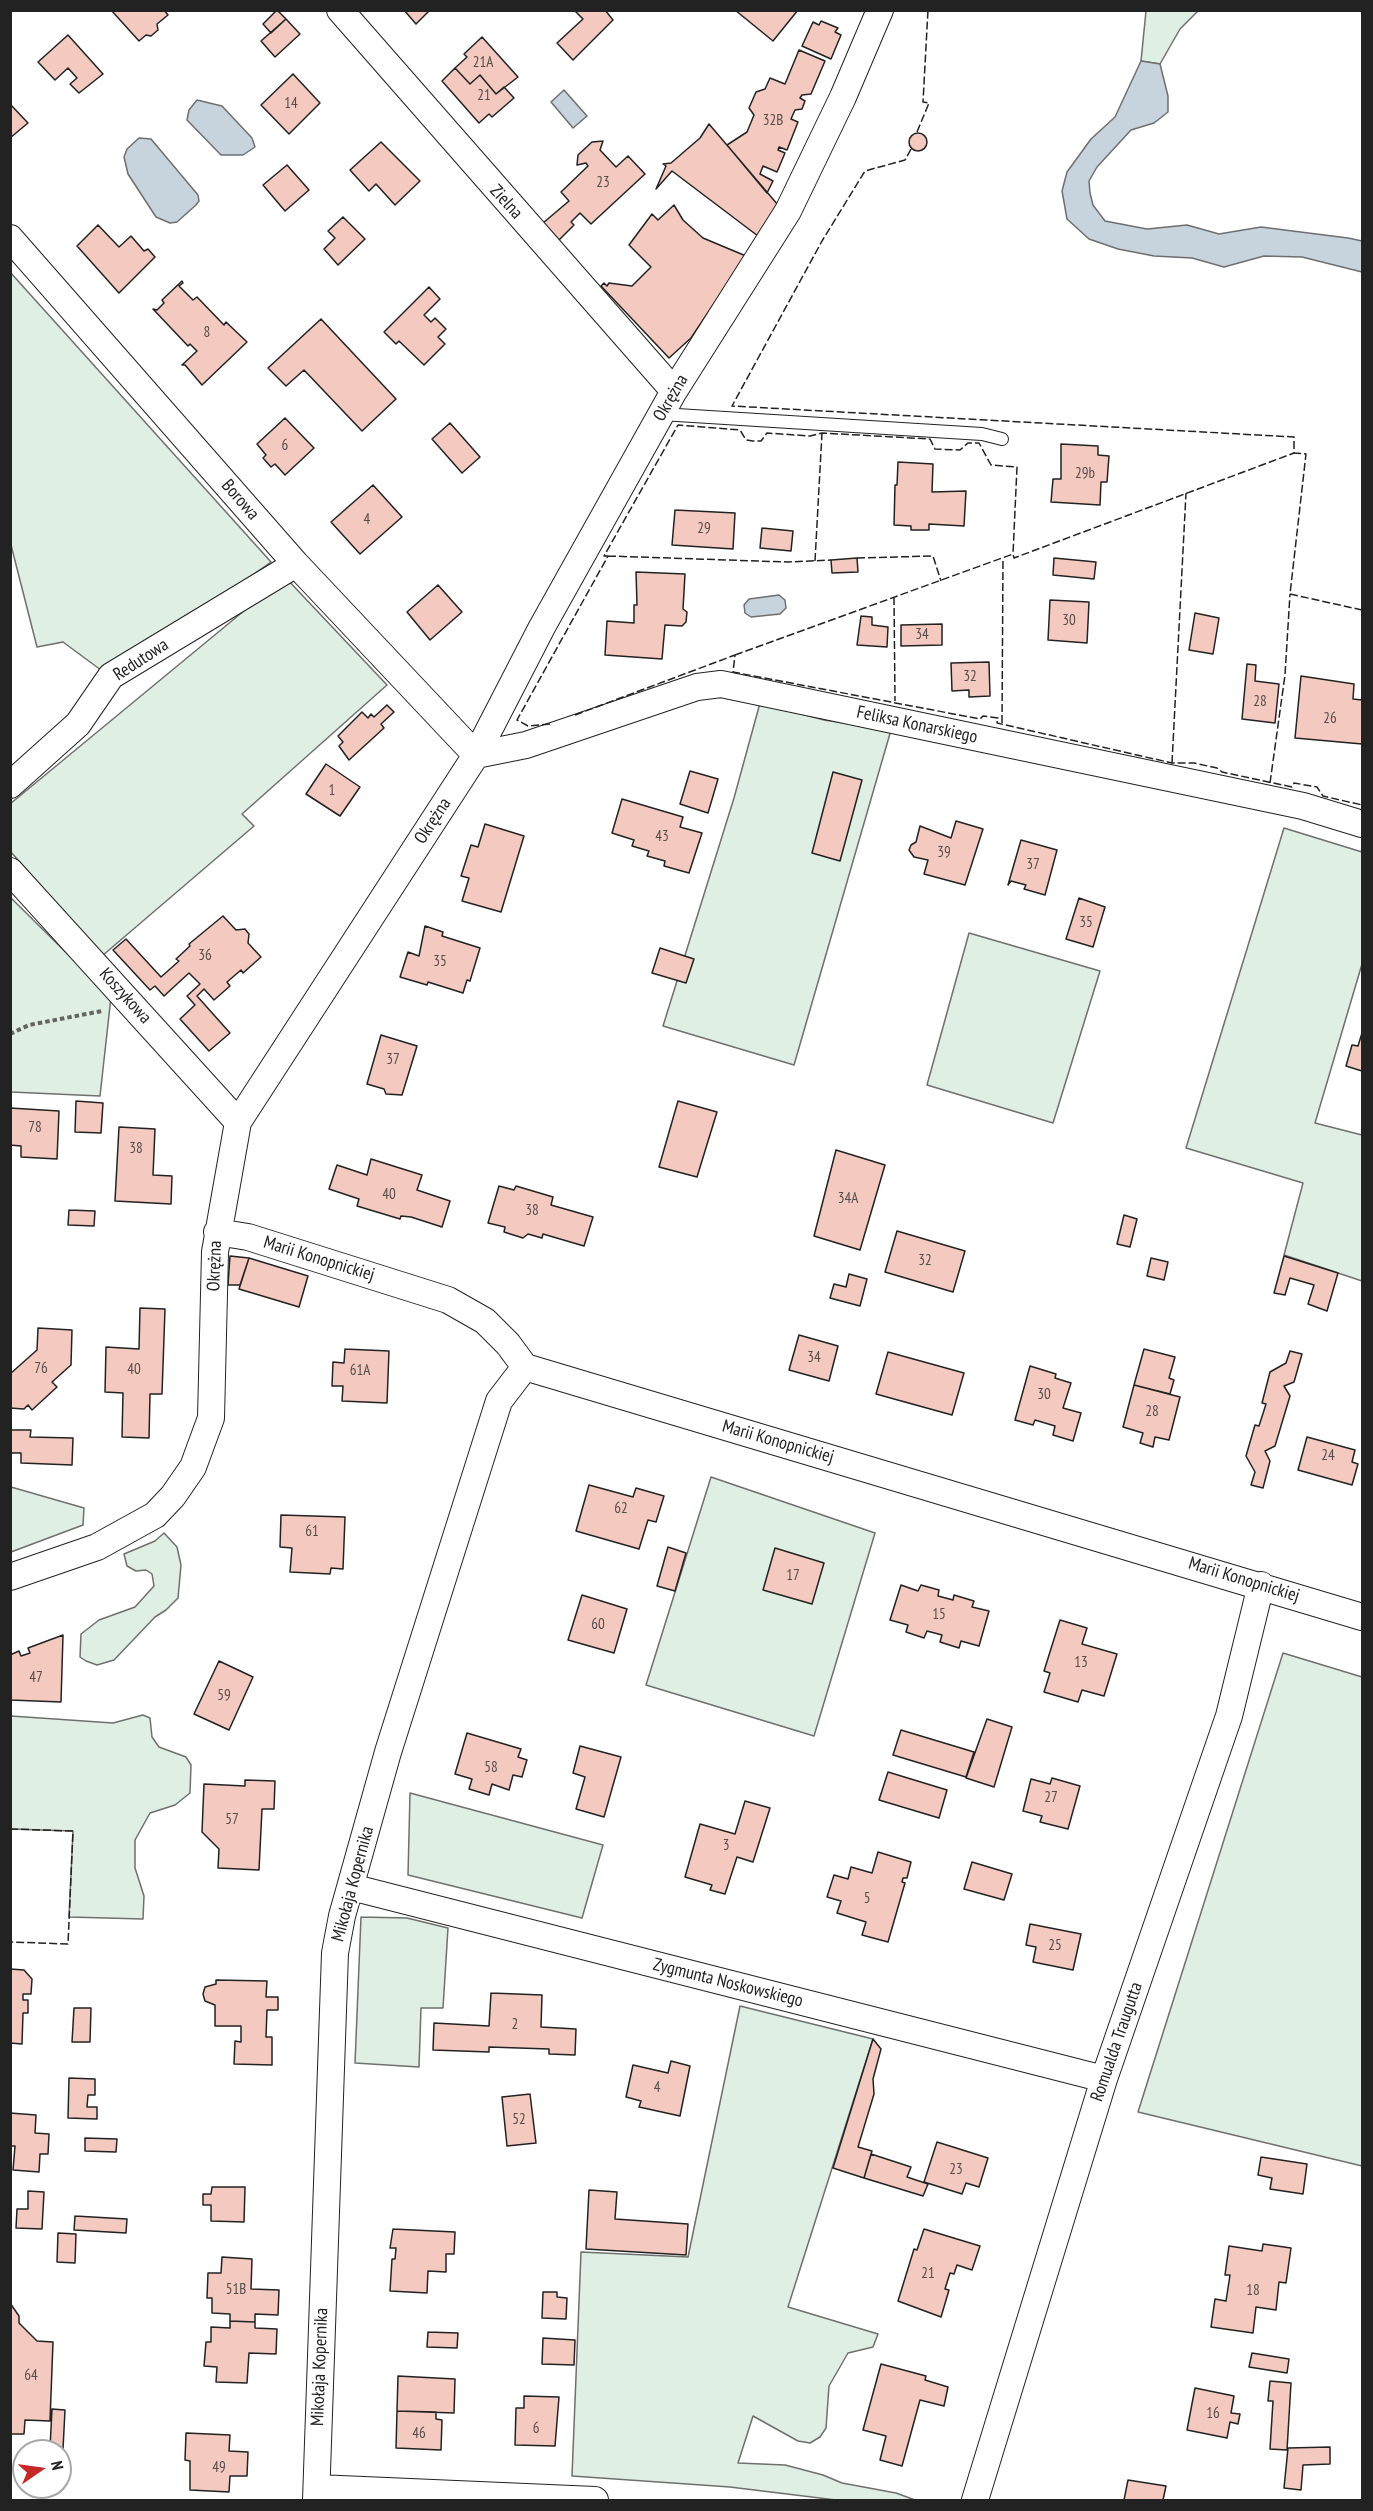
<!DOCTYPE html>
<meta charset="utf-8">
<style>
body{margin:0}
#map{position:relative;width:1373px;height:2511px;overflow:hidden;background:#fff;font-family:"PT Sans Narrow",sans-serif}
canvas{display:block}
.frame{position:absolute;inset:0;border:12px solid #222;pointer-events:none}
.north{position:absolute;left:12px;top:2439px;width:60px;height:60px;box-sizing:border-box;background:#fff;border:2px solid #a7a7a7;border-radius:50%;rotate:77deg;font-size:16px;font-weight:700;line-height:24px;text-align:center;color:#222}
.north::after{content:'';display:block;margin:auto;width:21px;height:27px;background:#c62828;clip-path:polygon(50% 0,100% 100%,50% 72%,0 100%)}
</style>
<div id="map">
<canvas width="1373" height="2511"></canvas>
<div class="frame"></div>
<div class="north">N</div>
</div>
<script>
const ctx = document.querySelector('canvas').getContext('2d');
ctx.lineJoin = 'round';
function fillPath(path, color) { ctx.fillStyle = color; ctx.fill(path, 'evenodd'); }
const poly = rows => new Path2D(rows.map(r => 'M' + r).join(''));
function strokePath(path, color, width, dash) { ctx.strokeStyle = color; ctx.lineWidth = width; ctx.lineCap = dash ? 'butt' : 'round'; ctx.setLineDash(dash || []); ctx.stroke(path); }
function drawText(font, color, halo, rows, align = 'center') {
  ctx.font = font + ' "PT Sans Narrow",sans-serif'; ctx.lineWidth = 4.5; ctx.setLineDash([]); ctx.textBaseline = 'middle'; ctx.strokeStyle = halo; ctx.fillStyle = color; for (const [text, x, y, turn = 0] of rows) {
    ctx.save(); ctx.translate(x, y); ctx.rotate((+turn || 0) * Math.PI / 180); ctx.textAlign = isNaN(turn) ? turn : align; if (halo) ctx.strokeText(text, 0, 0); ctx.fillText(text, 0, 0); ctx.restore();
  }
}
const green = poly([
 [1146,11,1198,11,1180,29,1160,64,1141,61,1146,11],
 [10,272,271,562,109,676,63,642,37,647,11,545,10,272],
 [285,577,387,685,242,814,254,826,102,956,11,852,10,804,285,577],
 [760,703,824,720,891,730,794,1065,663,1026,734,798,760,703],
 [1284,828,1362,852,1362,964,1315,1123,1362,1135,1362,1281,1284,1255,1303,1183,1186,1148,1284,828],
 [10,897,111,997,100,1096,11,1092,10,897],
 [969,933,1100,971,1053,1123,927,1085,969,933],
 [711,1477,875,1533,814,1736,646,1685,711,1477],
 [11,1487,84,1508,83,1525,11,1552,11,1487],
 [164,1533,177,1547,181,1565,178,1598,166,1610,155,1617,114,1660,97,1665,86,1661,80,1657,81,1634,99,1620,135,1607,154,1586,152,1574,146,1570,136,1571,127,1566,124,1554,155,1541,164,1533],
 [1283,1653,1362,1677,1362,2166,1138,2112,1283,1653],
 [143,1715,150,1718,152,1737,159,1747,186,1757,191,1765,190,1793,175,1805,150,1813,135,1840,135,1868,144,1896,143,1919,69,1917,73,1831,11,1829,11,1716,113,1723,143,1715],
 [410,1793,603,1845,582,1918,408,1875,410,1793],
 [361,1917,407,1918,448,1928,443,2008,421,2008,419,2067,355,2063,361,1917],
 [740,2006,873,2039,788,2307,878,2334,873,2347,848,2353,829,2386,826,2428,820,2437,810,2443,798,2441,753,2416,738,2463,785,2465,823,2475,842,2483,896,2493,915,2500,836,2500,730,2487,572,2476,581,2252,688,2257,740,2006]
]);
fillPath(green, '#e0efe3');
strokePath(green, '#6f6f6f', 1.5);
const water = poly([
 [1141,61,1160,64,1168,96,1168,112,1154,123,1131,130,1097,167,1089,181,1090,193,1093,205,1105,221,1147,229,1187,225,1219,234,1261,227,1348,238,1362,241,1362,272,1302,257,1264,256,1224,267,1192,258,1154,256,1118,249,1089,239,1067,219,1062,191,1067,172,1091,139,1115,117,1141,61],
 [564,90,587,116,573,128,551,102,564,90],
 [197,100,222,106,252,138,255,147,243,155,221,155,187,120,189,110,197,100],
 [139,138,151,139,198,195,199,201,196,205,177,222,170,223,156,217,128,174,124,157,127,149,139,138],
 [779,595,785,600,786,608,780,614,751,617,745,613,744,605,749,599,779,595]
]);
fillPath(water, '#c7d3dd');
strokePath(water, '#6f6f6f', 1.5);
const building = poly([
 [111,10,164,10,168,15,157,24,158,30,151,36,146,35,139,41,111,10],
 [277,10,286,19,271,33,263,24,277,10],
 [404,10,430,10,416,24,404,10],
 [605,10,613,20,573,60,557,43,583,19,574,10,605,10],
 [735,10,798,10,773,41,735,10],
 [286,19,300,34,275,57,261,41,286,19],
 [821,21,838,28,835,32,841,35,831,59,802,46,813,22,819,25,821,21],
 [68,35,103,74,79,93,70,84,77,78,68,68,55,80,38,62,68,35],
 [482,37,518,77,496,94,480,75,470,84,455,68,467,57,464,54,482,37],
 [799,50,825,61,811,94,802,95,800,98,805,101,802,109,795,110,791,119,798,122,787,150,779,147,778,150,785,153,777,172,763,166,760,174,773,181,767,193,727,145,747,132,754,115,749,108,756,92,765,89,770,78,785,84,799,50],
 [455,68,470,84,480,75,496,94,504,87,514,98,492,117,489,114,479,123,442,81,455,68],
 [293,74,320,103,289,134,261,105,293,74],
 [10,104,28,123,10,138,10,104],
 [709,124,778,205,758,236,672,171,656,189,666,166,663,164,671,163,700,138,709,124],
 '909 142a9 9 0 1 1 18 0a9 9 0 1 1-18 0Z',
 [603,141,600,150,616,167,628,156,645,174,591,224,580,213,571,222,574,225,559,240,543,223,569,201,561,192,588,166,586,163,577,165,578,155,592,142,603,141],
 [381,142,420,181,395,205,376,184,369,191,350,170,381,142],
 [287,165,309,190,285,211,263,185,287,165],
 [674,205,683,220,703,238,746,256,691,338,669,358,601,286,604,283,607,286,609,283,632,286,651,267,629,245,652,214,658,220,674,205],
 [343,217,365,239,338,265,324,249,335,238,328,231,343,217],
 [98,225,119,247,131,236,144,251,148,249,155,257,119,293,77,246,98,225],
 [182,281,183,283,179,286,193,300,197,297,224,325,226,322,247,342,202,385,185,365,182,365,197,351,190,344,188,346,153,309,157,310,164,303,162,300,182,281],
 [429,287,440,299,424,315,431,322,435,318,446,329,438,337,445,344,424,365,399,341,396,344,384,332,429,287],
 [321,319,396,399,362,431,304,370,286,386,268,368,321,319],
 [285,418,314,448,285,475,275,464,271,467,263,458,266,455,257,444,285,418],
 [450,423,480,457,462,473,432,439,450,423],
 [1061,444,1098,446,1098,455,1109,456,1107,482,1101,482,1100,505,1051,502,1053,479,1061,479,1061,444],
 [898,462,933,464,932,492,966,491,964,526,929,524,929,530,911,530,911,526,894,525,895,485,897,485,898,462],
 [373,485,402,517,360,554,331,522,373,485],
 [675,510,735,513,733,549,672,545,675,510],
 [762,528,793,531,791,551,760,548,762,528],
 [857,558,858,572,832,573,831,560,857,558],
 [1054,558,1096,562,1094,579,1053,575,1054,558],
 [636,572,685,574,683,609,687,612,686,622,682,626,665,625,662,659,605,655,607,621,634,623,634,605,637,605,636,572],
 [438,585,462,612,430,640,407,612,438,585],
 [1050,600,1089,602,1087,643,1048,640,1050,600],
 [1195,613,1219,618,1213,654,1189,650,1195,613],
 [861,616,872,617,872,625,888,627,887,647,857,645,861,616],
 [942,624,942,645,901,646,901,625,942,624],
 [989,662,990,696,969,697,969,690,952,691,951,663,989,662],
 [1247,664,1256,665,1255,681,1279,684,1275,723,1242,719,1247,664],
 [1301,676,1354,684,1353,699,1362,700,1362,744,1295,738,1301,676],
 [387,705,394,712,381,724,384,728,349,760,339,746,343,742,338,736,362,712,368,718,371,714,374,717,387,705],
 [326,764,360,787,340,816,306,794,326,764],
 [690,771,718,779,708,813,680,804,690,771],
 [833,772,862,780,840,861,812,853,833,772],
 [622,799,683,817,680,827,702,833,689,873,664,866,665,861,647,856,649,851,632,846,634,840,612,833,622,799],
 [956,821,983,829,965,885,924,874,928,860,914,857,909,850,911,845,916,842,920,826,951,838,956,821],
 [485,824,524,836,501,912,462,901,469,878,461,876,471,845,478,847,485,824],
 [1021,840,1057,850,1045,895,1024,889,1026,885,1011,881,1008,885,1021,840],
 [1079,898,1105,907,1093,947,1066,939,1079,898],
 [223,916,236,930,245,929,249,934,248,943,261,957,243,973,241,970,227,982,230,986,214,1000,204,989,197,996,230,1033,209,1051,180,1019,195,1005,187,996,200,984,189,973,164,996,155,986,150,990,113,950,126,939,161,977,179,961,176,959,190,946,189,944,223,916],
 [425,926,443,932,442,936,480,948,470,981,467,980,463,993,428,982,427,985,400,977,408,952,419,956,425,926],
 [660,948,694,959,686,983,652,973,660,948],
 [1362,1033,1362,1071,1346,1066,1352,1045,1358,1046,1362,1033],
 [381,1035,417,1046,402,1095,386,1094,384,1089,367,1084,381,1035],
 [76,1101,103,1103,101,1133,75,1132,76,1101],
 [678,1101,717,1112,697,1177,659,1167,678,1101],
 [10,1108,59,1111,57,1159,21,1157,21,1146,10,1145,10,1108],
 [119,1127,155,1129,153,1175,172,1176,171,1204,115,1201,119,1127],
 [836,1150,885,1165,860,1250,814,1236,836,1150],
 [371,1159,422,1175,417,1190,450,1201,442,1227,411,1217,401,1216,400,1219,357,1206,359,1199,329,1189,337,1165,367,1175,371,1159],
 [499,1186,514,1190,516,1186,553,1197,551,1205,593,1217,584,1246,543,1234,542,1238,528,1234,523,1238,504,1232,505,1227,488,1223,499,1186],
 [69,1210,95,1211,94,1226,68,1225,69,1210],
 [1124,1215,1137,1219,1130,1247,1117,1244,1124,1215],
 [897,1231,965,1251,953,1292,885,1272,897,1231],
 [230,1256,249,1258,240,1285,228,1285,230,1256],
 [1284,1256,1338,1273,1327,1311,1308,1304,1314,1285,1290,1278,1285,1295,1274,1293,1284,1256],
 [249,1258,308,1276,299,1307,239,1289,249,1258],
 [1151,1258,1168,1262,1164,1280,1147,1276,1151,1258],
 [849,1274,867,1279,860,1306,830,1298,834,1284,846,1287,849,1274],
 [140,1308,165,1309,162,1394,150,1394,149,1438,122,1437,123,1393,105,1392,106,1347,139,1349,140,1308],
 [38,1328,72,1330,71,1365,52,1382,57,1387,32,1410,28,1405,24,1409,10,1408,10,1374,37,1350,38,1328],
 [799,1335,838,1346,829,1381,789,1370,799,1335],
 [345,1349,389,1351,387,1403,342,1401,343,1386,332,1386,333,1362,344,1363,345,1349],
 [1144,1349,1175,1357,1169,1378,1174,1380,1170,1394,1134,1385,1144,1349],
 [1290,1351,1302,1354,1294,1382,1284,1386,1290,1396,1275,1446,1265,1451,1270,1461,1263,1488,1251,1485,1255,1472,1246,1456,1255,1425,1259,1426,1266,1404,1262,1403,1270,1372,1286,1363,1290,1351],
 [888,1352,964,1373,952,1415,876,1394,888,1352],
 [1030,1366,1056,1374,1055,1378,1071,1383,1063,1408,1081,1413,1073,1441,1053,1435,1055,1426,1035,1420,1033,1425,1015,1420,1030,1366],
 [1134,1385,1180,1397,1169,1440,1155,1437,1153,1447,1140,1443,1143,1433,1123,1427,1134,1385],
 [10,1430,31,1430,30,1437,73,1438,72,1465,21,1463,21,1453,10,1453,10,1430],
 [1307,1437,1355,1450,1352,1462,1358,1464,1352,1485,1298,1470,1307,1437],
 [589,1485,633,1497,636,1488,664,1496,656,1522,648,1520,639,1549,576,1531,589,1485],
 [281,1515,345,1517,343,1569,331,1568,330,1574,290,1572,292,1548,280,1547,281,1515],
 [668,1547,686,1553,675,1591,657,1586,668,1547],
 [775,1548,824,1563,812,1604,763,1590,775,1548],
 [901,1585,918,1591,921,1585,939,1590,938,1596,953,1600,954,1595,974,1601,972,1607,989,1611,979,1646,961,1641,959,1648,940,1642,942,1635,927,1631,924,1638,906,1632,908,1625,890,1620,901,1585],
 [582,1595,627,1609,614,1653,568,1640,582,1595],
 [1060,1620,1087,1628,1082,1644,1117,1654,1104,1696,1082,1690,1078,1702,1044,1692,1050,1673,1044,1671,1060,1620],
 [63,1635,61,1702,10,1700,10,1655,19,1651,21,1656,30,1653,28,1648,63,1635],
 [219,1661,253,1677,229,1730,194,1714,219,1661],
 [987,1719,1012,1727,994,1787,966,1778,987,1719],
 [901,1730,974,1752,966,1777,893,1755,901,1730],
 [467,1733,521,1749,518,1757,527,1760,526,1763,522,1777,513,1775,509,1790,492,1784,489,1795,469,1789,472,1779,455,1774,467,1733],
 [580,1746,621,1757,604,1817,576,1809,585,1777,573,1773,580,1746],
 [888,1772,947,1790,939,1818,879,1800,888,1772],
 [1052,1778,1080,1786,1068,1829,1040,1822,1042,1816,1023,1811,1031,1779,1050,1784,1052,1778],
 [245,1780,275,1781,274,1809,262,1809,259,1870,218,1868,219,1849,202,1832,204,1784,245,1786,245,1780],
 [745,1801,770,1808,753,1862,737,1857,725,1894,710,1890,712,1885,685,1877,700,1824,735,1834,745,1801],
 [878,1852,911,1862,907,1878,903,1878,902,1882,905,1883,888,1942,862,1935,866,1922,837,1913,841,1901,827,1897,834,1875,848,1879,851,1867,872,1873,878,1852],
 [972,1862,1012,1874,1004,1900,964,1889,972,1862],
 [1030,1924,1081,1934,1073,1970,1033,1962,1036,1947,1026,1945,1030,1924],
 [10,1969,24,1970,32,1979,31,1994,23,1994,23,2000,28,2000,28,2013,23,2013,22,2044,10,2043,10,1969],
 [216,1980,267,1981,266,1997,278,1997,278,2010,267,2010,266,2037,272,2037,272,2065,234,2064,235,2041,241,2042,241,2026,215,2026,215,2005,205,2001,203,1994,205,1987,216,1984,216,1980],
 [491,1993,542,1995,541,2027,576,2029,575,2055,549,2054,549,2049,489,2047,489,2052,433,2050,434,2023,489,2026,491,1993],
 [74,2008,91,2008,90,2042,72,2042,74,2008],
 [873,2039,881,2049,873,2079,874,2094,858,2147,872,2151,864,2178,833,2168,873,2039],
 [671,2061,690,2066,680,2116,639,2107,641,2101,626,2097,633,2065,668,2073,671,2061],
 [69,2078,95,2079,95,2095,88,2095,87,2107,97,2107,97,2119,68,2118,69,2078],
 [530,2094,536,2143,507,2146,502,2097,530,2094],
 [10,2113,36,2115,35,2133,49,2134,48,2154,40,2154,39,2172,13,2170,15,2146,10,2146,10,2113],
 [85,2138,117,2139,116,2152,85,2151,85,2138],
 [937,2142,988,2158,979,2187,966,2183,962,2194,924,2182,937,2142],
 [871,2154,911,2167,907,2177,928,2184,923,2196,864,2178,871,2154],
 [1261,2157,1307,2164,1303,2194,1270,2189,1272,2178,1258,2175,1261,2157],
 [212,2187,245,2187,244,2222,211,2221,211,2205,203,2205,203,2194,211,2194,212,2187],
 [589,2190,617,2192,615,2219,688,2224,686,2255,586,2249,589,2190],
 [28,2191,44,2192,42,2229,16,2228,17,2209,28,2209,28,2191],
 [75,2216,127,2219,126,2233,74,2230,75,2216],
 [393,2229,455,2232,454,2254,446,2254,446,2272,428,2271,427,2293,390,2291,392,2259,395,2259,396,2248,390,2248,393,2229],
 [924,2229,980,2246,972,2270,957,2265,954,2274,950,2273,945,2289,949,2290,941,2317,898,2301,914,2249,917,2250,924,2229],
 [58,2233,76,2234,75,2263,57,2262,58,2233],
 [1263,2244,1291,2248,1286,2283,1279,2282,1276,2310,1256,2307,1253,2333,1211,2327,1215,2299,1226,2301,1230,2275,1225,2275,1229,2246,1262,2251,1263,2244],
 [222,2257,252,2259,251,2289,279,2290,278,2315,255,2314,255,2322,230,2321,230,2314,212,2313,212,2298,207,2298,208,2273,221,2273,222,2257],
 [543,2292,557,2292,557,2297,567,2298,566,2319,542,2318,543,2292],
 [10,2303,19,2316,19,2323,37,2341,53,2342,50,2421,25,2420,24,2434,10,2434,10,2303],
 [230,2321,255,2322,255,2328,277,2329,276,2354,249,2353,247,2383,216,2382,217,2367,204,2366,206,2342,211,2342,211,2327,230,2328,230,2321],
 [428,2332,458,2333,457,2348,427,2347,428,2332],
 [543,2338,575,2340,574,2365,542,2364,543,2338],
 [1252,2353,1289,2359,1287,2373,1249,2367,1252,2353],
 [881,2364,926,2376,925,2380,948,2387,944,2406,920,2400,902,2466,880,2460,886,2436,863,2430,881,2364],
 [398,2376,455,2379,454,2413,397,2411,398,2376],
 [1270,2381,1291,2383,1287,2450,1270,2449,1273,2401,1268,2401,1270,2381],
 [1195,2388,1234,2396,1231,2413,1240,2414,1238,2424,1230,2422,1227,2438,1187,2430,1195,2388],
 [524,2396,559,2397,555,2446,515,2445,516,2408,524,2408,524,2396],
 [52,2409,65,2410,63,2449,50,2448,52,2409],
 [397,2411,436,2412,436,2419,442,2420,441,2450,396,2448,397,2411],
 [186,2433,230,2435,229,2451,248,2452,247,2476,230,2476,229,2492,190,2490,190,2461,185,2460,186,2433],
 [1330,2447,1330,2464,1303,2465,1301,2490,1284,2488,1288,2448,1330,2447],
 [1128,2480,1166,2486,1163,2500,1124,2500,1128,2480]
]);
fillPath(building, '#f3c9c0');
strokePath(building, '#222', 1.5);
const service = poly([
 [661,414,982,434,1002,439]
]);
const minor = poly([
 [340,10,674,391],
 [10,238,296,564,476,755,526,745,697,687,721,684,1303,806,1362,824],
 [10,785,78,724,111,676,296,564],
 [10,871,238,1122],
 [217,1232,248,1237,448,1300,485,1321,508,1344,525,1367,1362,1617],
 [10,1577,97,1547,155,1515,173,1496,193,1467,211,1418,215,1252,238,1122,476,755,542,627,674,391,788,211,843,97,880,10],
 [351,1887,1104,2079],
 [317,2488,595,2500],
 [316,2500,335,1953,342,1916,388,1752,499,1401,525,1367],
 [975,2500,1104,2079,1229,1716,1261,1585]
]);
strokePath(service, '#222', 14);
strokePath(minor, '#222', 28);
strokePath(poly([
 [10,1034,29,1025,102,1011]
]), '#646464', 4, [4.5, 3]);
strokePath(service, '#fff', 12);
strokePath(minor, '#fff', 26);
strokePath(poly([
 [917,132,929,103,923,102,928,10],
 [911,149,905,160,865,171,822,241,732,406,1294,437,1294,453,1306,454,1290,594,1362,610],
 [608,556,788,562,831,560],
 [857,558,933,556,941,581],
 [815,561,822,433],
 [894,597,895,701],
 [735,655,1013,554,1014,558,1294,453],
 [575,715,735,655,733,672,980,719,983,716,998,718,997,723,1172,763,1194,763,1217,768,1222,772,1292,787,1294,783,1317,787,1323,796,1362,805],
 [1002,723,1003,558],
 [550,724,528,726,517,720,608,556,604,556,678,425,740,430,746,440,753,441,761,441,767,433,810,436,822,433,930,439,935,449,960,450,968,443,979,443,991,465,1017,467,1013,554],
 [1172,763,1186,493],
 [1270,783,1285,675,1290,594],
 [10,1829,73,1831,68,1944,10,1942]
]), '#222', 1.5, [8, 3]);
drawText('15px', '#564c4a', null, [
 ["21A",483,63],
 ["21",484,96],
 ["14",291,104],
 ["32B",773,121],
 ["23",603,183],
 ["8",207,333],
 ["6",285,446],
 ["29b",1085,474],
 ["4",367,520],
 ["29",704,529],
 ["30",1069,621],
 ["34",922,635],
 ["32",970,677],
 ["28",1260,702],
 ["26",1330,719],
 ["1",332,791],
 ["43",662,837],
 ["39",944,853],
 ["37",1033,865],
 ["35",1086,923],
 ["36",205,956],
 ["35",440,962],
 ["37",393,1060],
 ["78",35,1128],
 ["38",136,1149],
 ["40",389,1195],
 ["34A",848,1199],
 ["38",532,1211],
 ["32",925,1261],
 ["34",814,1358],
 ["76",41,1369],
 ["40",134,1370],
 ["61A",360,1371],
 ["30",1044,1395],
 ["28",1152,1412],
 ["24",1328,1456],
 ["62",621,1509],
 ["61",312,1532],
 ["17",793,1576],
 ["15",939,1615],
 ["60",598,1625],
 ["13",1081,1663],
 ["47",36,1678],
 ["59",224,1696],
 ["58",491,1768],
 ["27",1051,1798],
 ["57",232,1820],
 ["3",726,1846],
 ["5",867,1899],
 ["25",1055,1946],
 ["2",515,2025],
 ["4",657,2088],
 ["52",519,2120],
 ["23",956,2170],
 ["21",928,2274],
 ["51B",236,2290],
 ["18",1253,2291],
 ["64",31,2376],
 ["16",1213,2414],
 ["6",536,2429],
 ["46",419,2434],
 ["49",219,2468]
]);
drawText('18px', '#222', '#fff', [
 ["Zielna",506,202,48],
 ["Okrężna",671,398,-60],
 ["Borowa",240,500,49],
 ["Redutowa",141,660,-33],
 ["Feliksa Konarskiego",917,725,12],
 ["Okrężna",433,821,-57],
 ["Koszykowa",125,996,48],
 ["Marii Konopnickiej",319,1259,17],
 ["Okrężna",215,1266,-88],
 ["Marii Konopnickiej",778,1442,16],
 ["Marii Konopnickiej",1244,1580,17],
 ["Mikołaja Kopernika",353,1884,-75],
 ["Zygmunta Noskowskiego",728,1983,14],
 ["Romualda Traugutta",1117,2042,-71],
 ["Mikołaja Kopernika",320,2367,-88]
]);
</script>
